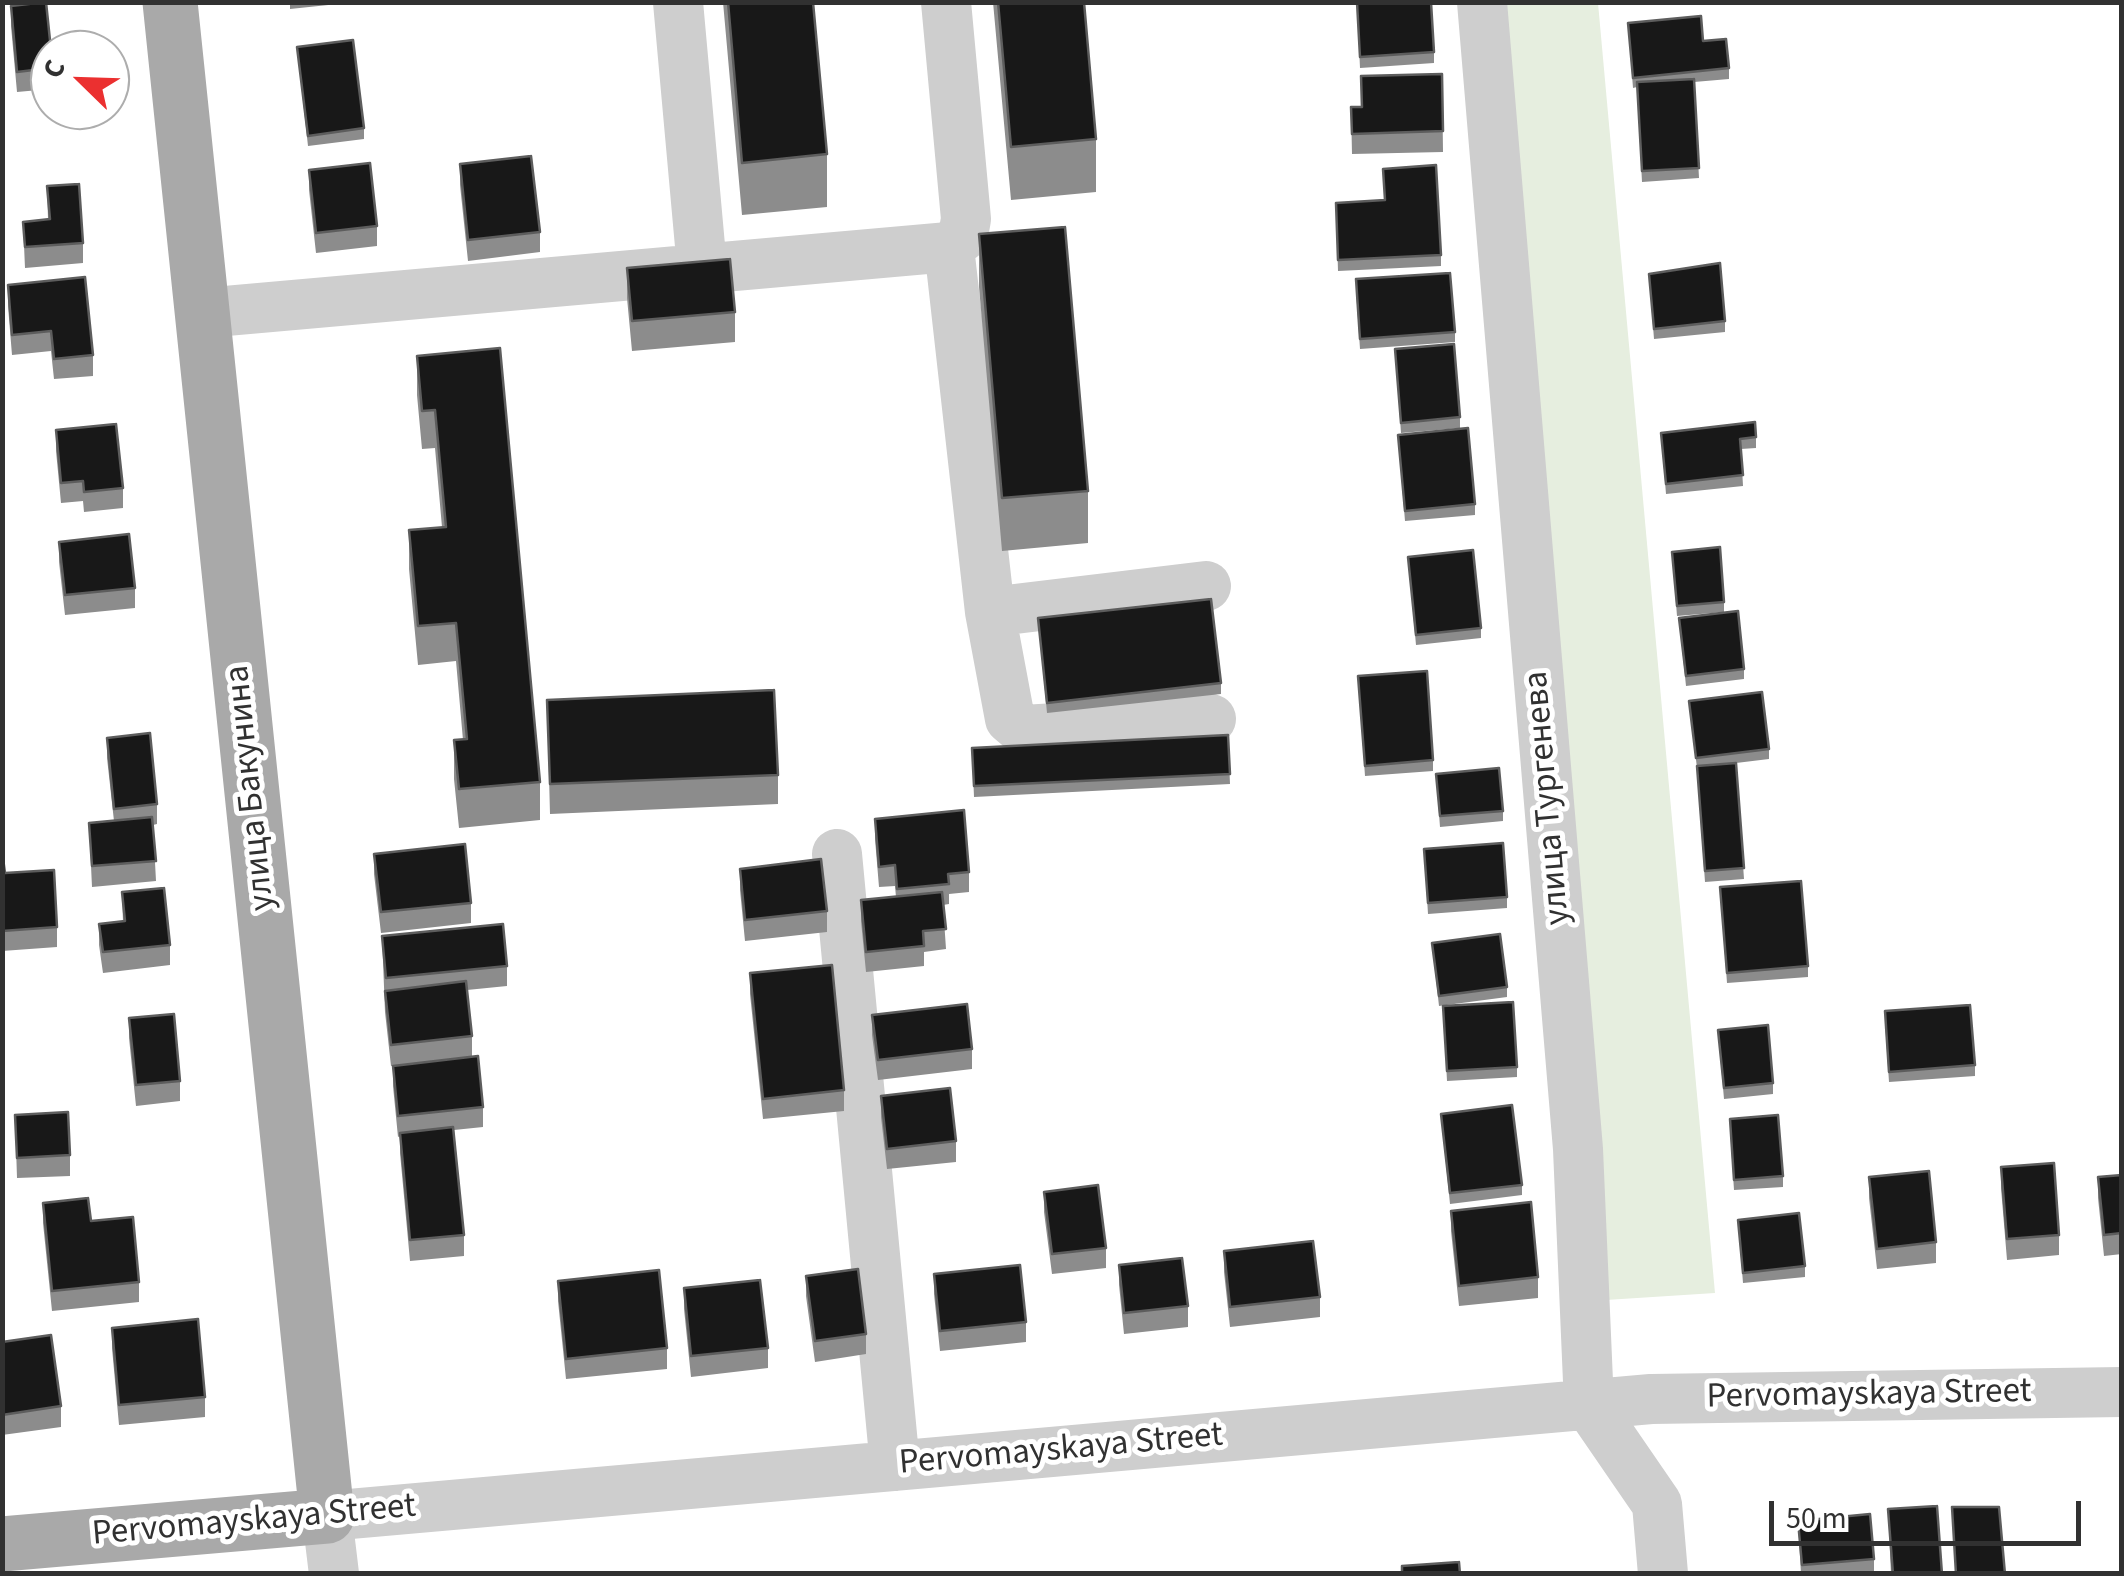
<!DOCTYPE html>
<meta charset="utf-8">
<style>
body{margin:0}
#map{position:relative;width:2124px;height:1576px;overflow:hidden;background:#fff;font-family:"Source Sans 3",sans-serif}
canvas{display:block}
.frame{position:absolute;inset:0;border:5px solid #313131;pointer-events:none}
.north{position:absolute;left:30px;top:30px;width:100px;height:100px;box-sizing:border-box;background:#fff;border:2px solid #adadad;border-radius:50%;rotate:293deg;font-size:28px;font-weight:700;line-height:40px;text-align:center;color:#313131}
.north::after{content:'';display:block;margin:auto;width:35px;height:45px;background:#eb3030;clip-path:polygon(50% 0,100% 100%,50% 72%,0 100%)}
.scale{position:absolute;left:1769px;top:1501px;width:312px;height:45px;box-sizing:border-box;border:5px solid #313131;border-top:0;padding-left:12px;font-size:30px;line-height:35px;white-space:nowrap;color:#313131;-webkit-text-stroke:8px #fff;paint-order:stroke}
</style>
<div id="map">
<canvas width="2124" height="1576"></canvas>
<div class="frame"></div>
<div class="north">С</div>
<div class="scale">50 m</div>
</div>
<script>
const ctx = document.querySelector('canvas').getContext('2d');
ctx.lineJoin = 'round';
function fillPath(path, color) { ctx.fillStyle = color; ctx.fill(path, 'evenodd'); }
const poly = rows => new Path2D(rows.map(r => 'M' + r).join(''));
function strokePath(path, color, width, dash) { ctx.strokeStyle = color; ctx.lineWidth = width; ctx.lineCap = dash ? 'butt' : 'round'; ctx.setLineDash(dash || []); ctx.stroke(path); }
function drawText(font, color, halo, rows, align = 'center') {
  ctx.font = font + ' "Source Sans 3",sans-serif'; ctx.lineWidth = 10; ctx.setLineDash([]); ctx.textBaseline = 'middle'; ctx.strokeStyle = halo; ctx.fillStyle = color; for (const [text, x, y, turn = 0] of rows) {
    ctx.save(); ctx.translate(x, y); ctx.rotate((+turn || 0) * Math.PI / 180); ctx.textAlign = isNaN(turn) ? turn : align; if (halo) ctx.strokeText(text, 0, 0); ctx.fillText(text, 0, 0); ctx.restore();
  }
}
fillPath(poly([
 [1497,3,1598,3,1715,1293,1606,1300]
]), '#e6eedf');
strokePath(poly([
 [678,2,702,268],
 [1482,2,1578,1149,1589,1405,1657,1504,1663,1574],
 [949,247,990,612,1010,719,1023,730,1211,719],
 [203,313,949,247,963,236,966,219,946,2],
 [990,612,1206,586],
 [837,854,895,1466],
 [334,1574,327,1516,1651,1399,2122,1392]
]), '#cecece', 50);
strokePath(poly([
 [2,1544,327,1516,170,2]
]), '#a9a9a9', 55);
fillPath(poly([
 [290,2,357,2,290,9],
 [723,2,813,2,827,154,827,207,742,215],
 [993,2,1084,2,1096,139,1096,192,1011,200],
 [1357,2,1434,52,1434,63,1360,68],
 [11,6,50,50,50,89,17,92,11,26],
 [1628,23,1729,68,1729,79,1694,82,1699,178,1642,182,1637,87,1633,88],
 [297,47,364,128,364,139,308,146],
 [1442,74,1443,152,1352,154,1351,107,1361,107],
 [460,164,540,232,540,252,468,261,460,185],
 [309,170,377,226,377,246,316,253,309,190],
 [47,186,83,243,83,263,25,268,23,222,48,219],
 [1336,203,1441,255,1441,266,1338,271],
 [979,234,1088,491,1088,543,1002,551,979,287],
 [627,268,735,312,735,342,632,351,627,298],
 [1649,274,1725,321,1725,332,1654,339],
 [8,285,93,355,93,376,54,379,51,351,12,355,8,306],
 [1356,290,1455,332,1455,342,1360,349],
 [500,348,540,782,540,820,459,828,454,779,454,740,463,740,456,661,418,665,409,569,409,530,442,527,435,448,422,449,417,395,417,356],
 [1395,349,1460,417,1460,428,1401,433],
 [56,430,123,488,123,508,84,512,83,501,61,503,56,451],
 [1661,433,1756,437,1756,448,1741,449,1743,486,1666,494],
 [1398,435,1475,504,1475,515,1405,521],
 [59,542,135,588,135,608,65,615,59,562],
 [1672,552,1724,602,1724,612,1677,616],
 [1408,557,1481,628,1481,638,1416,645],
 [1038,618,1221,683,1221,694,1047,713],
 [1679,618,1744,669,1744,679,1686,686],
 [1358,676,1433,760,1433,771,1365,776],
 [2,700,4,719,4,740,2,740],
 [547,700,778,775,778,804,550,814],
 [1689,701,1769,749,1769,759,1736,763,1744,879,1705,882,1697,768],
 [1228,735,1230,784,974,797,972,748],
 [107,738,157,804,157,824,153,825,156,881,92,887,89,823,114,821,107,758],
 [1436,774,1503,811,1503,821,1440,827],
 [875,819,969,872,969,892,949,894,949,904,943,905,946,949,924,952,924,966,866,972,861,921,861,900,896,897,895,886,879,887,875,839],
 [1424,849,1507,897,1507,908,1428,914],
 [2,851,5,873,57,927,57,947,2,951],
 [374,854,471,903,471,923,381,933,374,874],
 [740,869,827,911,827,932,745,941,740,890],
 [1720,887,1808,966,1808,977,1727,983],
 [122,892,170,945,170,965,103,973,99,945,99,924,123,922],
 [382,936,507,966,507,986,467,990,472,1036,472,1057,391,1066,385,1012],
 [1432,943,1507,987,1507,997,1439,1006],
 [750,973,844,1090,844,1111,763,1119,750,994],
 [1443,1006,1517,1067,1517,1077,1447,1081],
 [872,1015,972,1049,972,1069,878,1080,872,1035],
 [129,1018,180,1081,180,1101,136,1106,129,1038],
 [1885,1022,1975,1065,1975,1076,1889,1082],
 [1718,1030,1773,1083,1773,1094,1724,1099],
 [393,1066,483,1107,483,1127,454,1130,464,1235,464,1256,410,1261,400,1153,400,1136,398,1137,393,1086],
 [881,1096,956,1141,956,1162,887,1169,881,1117],
 [1441,1114,1522,1185,1522,1195,1450,1204],
 [15,1115,70,1155,70,1176,17,1178],
 [1730,1129,1783,1176,1783,1187,1734,1190],
 [2001,1167,2059,1235,2059,1255,2007,1260,2001,1188],
 [2122,1175,2122,1254,2104,1256,2098,1198,2098,1177],
 [1869,1177,1936,1242,1936,1263,1877,1269,1869,1198],
 [1044,1192,1106,1248,1106,1268,1052,1274,1044,1212],
 [43,1203,91,1221,139,1282,139,1302,52,1311,43,1223],
 [1451,1211,1538,1277,1538,1298,1459,1306,1451,1231],
 [1738,1220,1805,1266,1805,1277,1743,1283],
 [1224,1251,1320,1297,1320,1317,1230,1327,1224,1272],
 [1119,1265,1188,1306,1188,1327,1124,1334,1119,1285],
 [934,1274,1026,1322,1026,1342,940,1351,934,1294],
 [806,1276,866,1334,866,1354,815,1362,806,1296],
 [558,1281,667,1348,667,1369,566,1379,558,1301],
 [684,1288,768,1348,768,1368,691,1377,684,1309],
 [112,1328,205,1397,205,1417,119,1425,112,1348],
 [2,1342,61,1406,61,1427,2,1435],
 [1888,1509,1942,1574,1891,1574],
 [1798,1521,1874,1559,1874,1574,1801,1574]
]), '#8c8c8c');
const building = poly([
 [46,2,51,50,50,68,17,72,11,6,46,2],
 [728,2,813,2,827,154,742,163,728,2],
 [998,2,1084,2,1096,139,1011,147,998,2],
 [1357,2,1431,2,1434,52,1360,57,1357,2],
 [1701,16,1703,41,1726,39,1729,68,1633,78,1628,23,1701,16],
 [353,40,364,128,308,136,297,47,353,40],
 [1442,74,1443,131,1352,134,1351,107,1362,107,1361,76,1442,74],
 [1694,79,1699,168,1642,171,1637,82,1694,79],
 [531,156,540,232,468,240,460,164,531,156],
 [370,163,377,226,316,233,309,170,370,163],
 [1436,165,1441,255,1338,260,1336,203,1385,200,1383,169,1436,165],
 [79,184,83,243,25,247,23,222,50,219,47,186,79,184],
 [1065,227,1088,491,1002,498,979,234,1065,227],
 [730,259,735,312,632,321,627,268,730,259],
 [1720,263,1725,321,1654,329,1649,274,1720,263],
 [1450,273,1455,332,1360,339,1356,279,1450,273],
 [85,277,93,355,54,359,51,331,12,335,8,285,85,277],
 [1454,344,1460,417,1401,423,1395,349,1454,344],
 [500,348,540,782,459,789,454,740,467,739,456,623,418,626,409,530,446,527,435,410,422,411,417,356,500,348],
 [1755,422,1756,437,1740,439,1743,475,1666,484,1661,433,1755,422],
 [116,424,123,488,84,492,83,481,61,483,56,430,116,424],
 [1468,428,1475,504,1405,511,1398,435,1468,428],
 [129,534,135,588,65,595,59,542,129,534],
 [1720,547,1724,602,1677,606,1672,552,1720,547],
 [1473,550,1481,628,1416,635,1408,557,1473,550],
 [1211,599,1221,683,1047,703,1038,618,1211,599],
 [1738,611,1744,669,1686,676,1679,618,1738,611],
 [1427,671,1433,760,1365,766,1358,676,1427,671],
 [774,690,778,775,550,784,547,700,774,690],
 [1762,692,1769,749,1696,758,1689,701,1762,692],
 [150,733,157,804,114,809,107,738,150,733],
 [1228,735,1230,774,974,786,972,748,1228,735],
 [1736,763,1744,868,1705,871,1697,766,1736,763],
 [1499,768,1503,811,1440,816,1436,774,1499,768],
 [964,810,969,872,948,874,949,884,897,889,895,865,879,867,875,819,964,810],
 [152,817,156,861,92,866,89,823,152,817],
 [1503,843,1507,897,1428,903,1424,849,1503,843],
 [465,844,471,903,381,912,374,854,465,844],
 [2,851,5,873,54,870,57,927,2,931,2,851],
 [821,859,827,911,745,920,740,869,821,859],
 [1801,881,1808,966,1727,973,1720,887,1801,881],
 [164,888,170,945,103,952,99,924,125,921,122,892,164,888],
 [942,892,946,929,923,931,924,946,866,952,861,900,942,892],
 [503,924,507,966,386,978,382,936,503,924],
 [1500,934,1507,987,1439,996,1432,943,1500,934],
 [832,965,844,1090,763,1099,750,973,832,965],
 [466,981,472,1036,391,1045,385,991,466,981],
 [1513,1002,1517,1067,1447,1071,1443,1006,1513,1002],
 [967,1004,972,1049,878,1060,872,1015,967,1004],
 [1970,1005,1975,1065,1889,1072,1885,1011,1970,1005],
 [174,1014,180,1081,136,1085,129,1018,174,1014],
 [1768,1025,1773,1083,1724,1088,1718,1030,1768,1025],
 [478,1056,483,1107,398,1116,393,1066,478,1056],
 [950,1088,956,1141,887,1149,881,1096,950,1088],
 [1512,1105,1522,1185,1450,1193,1441,1114,1512,1105],
 [68,1112,70,1155,17,1158,15,1115,68,1112],
 [1778,1115,1783,1176,1734,1180,1730,1119,1778,1115],
 [453,1127,464,1235,410,1240,400,1133,453,1127],
 [2054,1163,2059,1235,2007,1239,2001,1167,2054,1163],
 [1929,1171,1936,1242,1877,1249,1869,1177,1929,1171],
 [2122,1175,2122,1233,2104,1235,2098,1177,2122,1175],
 [1098,1185,1106,1248,1052,1254,1044,1192,1098,1185],
 [88,1198,91,1221,133,1217,139,1282,52,1291,43,1203,88,1198],
 [1531,1202,1538,1277,1459,1286,1451,1211,1531,1202],
 [1799,1213,1805,1266,1743,1273,1738,1220,1799,1213],
 [1313,1241,1320,1297,1230,1307,1224,1251,1313,1241],
 [1182,1258,1188,1306,1124,1313,1119,1265,1182,1258],
 [1020,1265,1026,1322,940,1331,934,1274,1020,1265],
 [858,1269,866,1334,815,1341,806,1276,858,1269],
 [659,1270,667,1348,566,1359,558,1281,659,1270],
 [760,1280,768,1348,691,1356,684,1288,760,1280],
 [198,1319,205,1397,119,1405,112,1328,198,1319],
 [51,1335,61,1406,2,1415,2,1342,51,1335],
 [1937,1506,1942,1574,1893,1574,1888,1509,1937,1506],
 [1952,1507,1999,1507,2005,1574,1956,1574,1952,1507],
 [1870,1514,1874,1559,1802,1565,1798,1521,1870,1514],
 [1459,1562,1460,1574,1402,1574,1402,1566,1459,1562]
]);
fillPath(building, '#181818');
strokePath(building, '#5d5d5d', 2.5);
drawText('35px', '#313131', '#fff', [
 ["улица Бакунина",252,788,-96],
 ["улица Тургенева",1549,798,-95],
 ["Pervomayskaya Street",1869,1396,-1],
 ["Pervomayskaya Street",1061,1451,-5],
 ["Pervomayskaya Street",254,1522,-5]
]);
</script>
